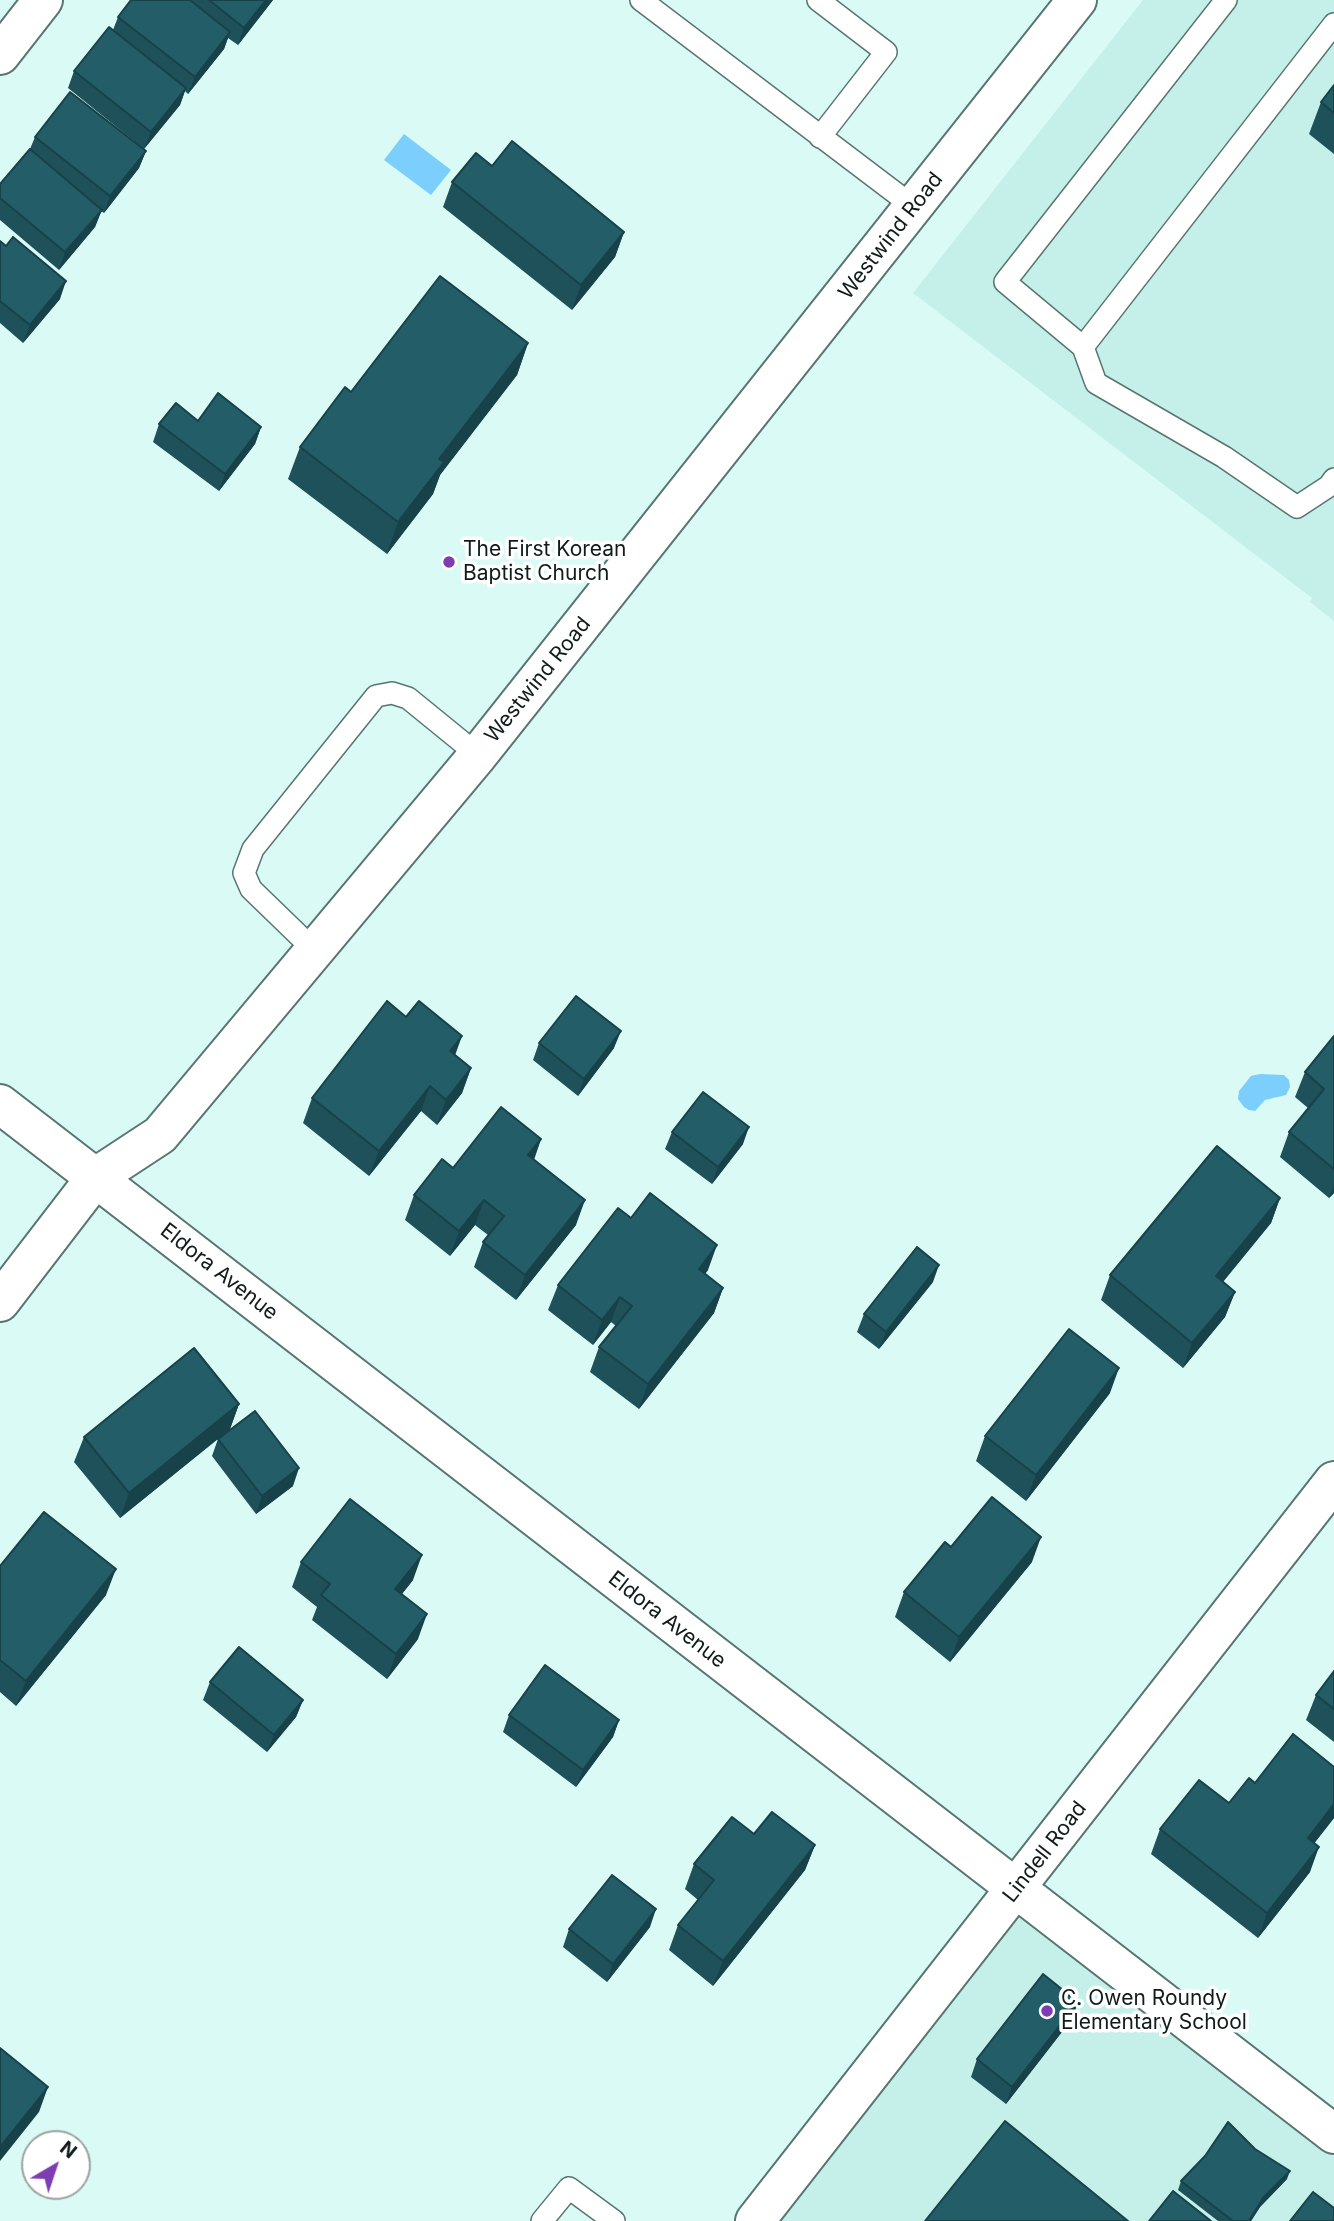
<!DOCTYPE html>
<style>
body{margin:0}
#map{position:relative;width:1334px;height:2221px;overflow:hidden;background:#d9faf5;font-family:Inter,sans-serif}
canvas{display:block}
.north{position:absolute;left:21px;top:2130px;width:70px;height:70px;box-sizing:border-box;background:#fff;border:2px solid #9fa4a3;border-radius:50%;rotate:39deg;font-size:19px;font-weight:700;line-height:28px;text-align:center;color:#101c1a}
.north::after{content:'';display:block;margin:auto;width:24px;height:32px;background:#7e3eb3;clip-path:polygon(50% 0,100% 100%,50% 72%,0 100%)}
</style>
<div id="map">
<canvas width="1334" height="2221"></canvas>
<div class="north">N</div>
</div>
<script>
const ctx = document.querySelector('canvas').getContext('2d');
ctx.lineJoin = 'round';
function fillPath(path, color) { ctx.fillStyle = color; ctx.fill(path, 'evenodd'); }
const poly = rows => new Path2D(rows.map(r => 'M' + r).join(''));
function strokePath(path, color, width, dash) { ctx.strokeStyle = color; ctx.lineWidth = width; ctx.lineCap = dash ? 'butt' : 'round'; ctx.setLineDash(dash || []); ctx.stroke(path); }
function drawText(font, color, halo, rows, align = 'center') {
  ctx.font = font + ' Inter,sans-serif'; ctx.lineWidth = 7; ctx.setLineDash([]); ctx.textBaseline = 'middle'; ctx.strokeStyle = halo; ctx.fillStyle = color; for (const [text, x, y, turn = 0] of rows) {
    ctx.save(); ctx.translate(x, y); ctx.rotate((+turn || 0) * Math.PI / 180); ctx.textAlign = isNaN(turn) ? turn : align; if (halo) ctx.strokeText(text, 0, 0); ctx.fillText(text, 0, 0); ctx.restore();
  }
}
fillPath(poly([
 [1143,0,1334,0,1334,621,1310,602,1312,598,913,293],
 [1015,1890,1334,2132,1334,2221,755,2221]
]), '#c5f0ea');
fillPath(poly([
 [404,134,451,170,431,195,384,160],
 [1260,1074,1284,1075,1289,1080,1290,1087,1286,1095,1265,1100,1255,1111,1249,1110,1244,1107,1238,1099,1239,1091,1251,1076]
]), '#7ccefc');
const service = poly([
 [641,0,914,207],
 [818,0,886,52,820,137],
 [1226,0,1005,282,1083,347,1334,24],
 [1083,347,1096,383,1224,457,1297,507,1329,486,1334,479],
 [315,951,251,889,244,873,253,849,376,696,392,693,408,698,478,755],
 [542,2221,569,2188,614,2221]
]);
const minor = poly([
 [0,55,43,0],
 [0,1104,1334,2134],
 [0,1302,96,1177,160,1135,478,755,1077,0]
]);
const tertiary = poly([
 [755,2221,1334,1481]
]);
strokePath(service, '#587571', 24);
strokePath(minor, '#587571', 42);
strokePath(tertiary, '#587571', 42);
strokePath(service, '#fff', 21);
strokePath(minor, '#fff', 38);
strokePath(tertiary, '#fff', 38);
fillPath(poly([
 [131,0,273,0,238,45,228,38,224,49,188,94,185,91,180,105,144,149,68,88,74,71,113,30,118,17],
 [1334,85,1334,154,1309,134,1321,102],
 [35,137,146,151,139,168,104,213,101,211,95,227,59,270,0,220,0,184,30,149],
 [492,166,624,232,615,257,572,310,443,207,452,182],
 [0,241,60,299,23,343,0,323],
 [528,343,517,375,440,475,433,494,387,554,288,479,300,447,351,392],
 [198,421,261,427,255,444,219,491,153,442,159,424],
 [1334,1036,1334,1193,1329,1198,1280,1157,1289,1132,1308,1108,1295,1097,1305,1072],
 [539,1043,614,1048,578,1096,533,1060],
 [456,1055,471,1068,462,1093,437,1125,421,1111,369,1176,303,1123,312,1098],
 [672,1132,743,1144,712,1184,665,1149],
 [541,1139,534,1160,576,1225,516,1300,474,1267,483,1242,488,1235,475,1225,450,1256,405,1220,414,1195,453,1168],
 [1280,1198,1271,1223,1223,1282,1235,1292,1225,1317,1183,1368,1101,1300,1110,1275],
 [631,1218,708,1270,705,1274,723,1288,714,1313,639,1409,590,1372,599,1347,616,1326,611,1322,593,1345,548,1310,558,1285],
 [933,1282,879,1349,857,1332,864,1314],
 [1110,1393,1026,1501,976,1461,985,1436],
 [239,1404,230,1429,293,1486,256,1514,212,1456,218,1439,120,1518,74,1462,84,1437],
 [301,1562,413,1580,402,1594,418,1639,387,1679,312,1620,317,1607,292,1587],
 [1032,1562,950,1662,895,1617,904,1592],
 [0,1566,106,1595,16,1706,0,1692],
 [1334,1671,1334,1742,1306,1720,1316,1695],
 [210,1682,303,1700,296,1717,267,1752,203,1700],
 [509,1715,619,1720,613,1737,576,1787,503,1732],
 [1334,1767,1334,1818,1314,1843,1310,1872,1258,1938,1151,1854,1160,1829,1229,1803,1255,1783],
 [754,1834,815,1845,805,1870,713,1986,669,1950,678,1925,698,1900,685,1889,694,1864],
 [650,1927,607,1982,563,1947,569,1929],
 [1078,2002,1072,2019,1006,2104,971,2077,977,2059],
 [1287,2179,1260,2207,1251,2221,1218,2221,1178,2190,1181,2181]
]), '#1e5159');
fillPath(poly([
 [266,0,273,0,238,45,244,28],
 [230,32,224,49,188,94,195,77],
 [186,88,180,105,144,149,151,132],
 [146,151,139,168,104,213,110,196],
 [102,210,95,227,59,270,65,252],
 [624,232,615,257,572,310,581,285],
 [66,281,60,299,23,343,30,325],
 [528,343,517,375,440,475,433,494,387,554,398,522,439,459],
 [261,427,255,444,219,491,225,474],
 [621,1031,614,1048,578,1096,584,1079],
 [462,1036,453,1061,450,1051],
 [471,1068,462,1093,437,1125,446,1100],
 [430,1086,421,1111,369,1176,379,1151],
 [749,1127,743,1144,712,1184,718,1167],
 [541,1139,532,1164,528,1155],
 [1334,1186,1334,1193,1329,1198],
 [1280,1198,1271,1223,1207,1301,1216,1276],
 [484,1200,475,1225,450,1256,459,1231],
 [585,1200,576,1225,516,1300,525,1275],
 [717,1245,708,1270,689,1294,699,1269],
 [939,1265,933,1282,879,1349,886,1332],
 [723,1288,714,1313,639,1409,648,1384],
 [1235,1292,1225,1317,1183,1368,1192,1343],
 [620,1297,611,1322,593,1345,602,1320],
 [1119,1368,1110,1393,1026,1501,1036,1475],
 [239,1404,230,1429,120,1518,129,1493],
 [299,1468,293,1486,256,1514,262,1496],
 [1041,1537,1032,1562,950,1662,959,1637],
 [422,1555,413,1580,386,1614,395,1589],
 [116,1569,106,1595,16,1706,26,1681],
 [427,1614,418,1639,387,1679,396,1654],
 [303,1700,296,1717,267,1752,274,1735],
 [619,1720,613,1737,576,1787,583,1770],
 [1334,1804,1334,1818,1299,1863,1308,1838],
 [815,1845,805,1870,713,1986,723,1961],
 [1319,1847,1310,1872,1258,1938,1267,1913],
 [656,1909,650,1927,607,1982,613,1964],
 [1078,2002,1072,2019,1006,2104,1012,2087],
 [48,2087,39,2112,0,2161,0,2147],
 [1290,2171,1287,2179,1260,2207,1251,2221,1249,2221,1263,2198]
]), '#184249');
const building = poly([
 [131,0,190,0,230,32,195,77,118,17,131,0],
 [209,0,266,0,244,28,209,0],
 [109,27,186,88,151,132,74,71,109,27],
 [1334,85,1334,113,1321,102,1334,85],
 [70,92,146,151,110,196,35,137,70,92],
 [512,141,624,232,581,285,452,182,476,153,492,166,512,141],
 [30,149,102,210,65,252,0,198,0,184,30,149],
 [13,237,66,281,30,325,0,301,0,241,6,246,13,237],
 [440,276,528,343,439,459,444,462,398,522,300,447,345,387,351,392,440,276],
 [218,393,261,427,225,474,159,424,176,403,198,421,218,393],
 [576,996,621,1031,584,1079,539,1043,576,996],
 [387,1001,406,1017,419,1001,462,1036,450,1051,471,1068,446,1100,430,1086,379,1151,312,1098,387,1001],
 [1334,1036,1334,1169,1289,1132,1324,1089,1305,1072,1334,1036],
 [703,1092,749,1127,718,1167,672,1132,703,1092],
 [501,1107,541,1139,528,1155,585,1200,525,1275,483,1242,504,1216,484,1200,459,1231,414,1195,442,1159,453,1168,501,1107],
 [1217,1146,1280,1198,1216,1276,1235,1292,1192,1343,1110,1275,1217,1146],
 [650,1193,717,1245,699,1269,723,1288,648,1384,599,1347,632,1306,620,1297,602,1320,558,1285,618,1208,631,1218,650,1193],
 [917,1247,939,1265,886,1332,864,1314,917,1247],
 [1069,1329,1119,1368,1036,1475,985,1436,1069,1329],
 [194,1348,239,1404,129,1493,84,1437,194,1348],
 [255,1411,299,1468,262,1496,218,1439,255,1411],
 [992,1497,1041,1537,959,1637,904,1592,945,1542,951,1547,992,1497],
 [350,1499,422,1555,395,1589,427,1614,396,1654,321,1595,330,1584,301,1562,350,1499],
 [44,1512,116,1569,26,1681,0,1660,0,1566,44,1512],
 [239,1647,303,1700,274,1735,210,1682,239,1647],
 [545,1665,619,1720,583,1770,509,1715,545,1665],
 [1334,1671,1334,1709,1316,1695,1334,1671],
 [1293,1734,1334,1767,1334,1804,1308,1838,1319,1847,1267,1913,1160,1829,1199,1780,1229,1803,1249,1778,1255,1783,1293,1734],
 [772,1812,815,1845,723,1961,678,1925,714,1880,694,1864,732,1817,754,1834,772,1812],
 [612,1875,656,1909,613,1964,569,1929,612,1875],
 [1043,1974,1078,2002,1012,2087,977,2059,1043,1974],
 [0,2048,48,2087,0,2147,0,2048],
 [1005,2121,1128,2221,925,2221,1005,2121],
 [1228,2122,1255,2149,1290,2171,1263,2198,1249,2221,1233,2221,1181,2181,1205,2156,1228,2122],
 [1173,2191,1211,2221,1149,2221,1173,2191],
 [1313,2192,1334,2208,1334,2221,1290,2221,1313,2192]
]);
fillPath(building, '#235e68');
strokePath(building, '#184249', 2);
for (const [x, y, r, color] of [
 [449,562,7,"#7e3eb3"],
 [1047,2011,7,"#7e3eb3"]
]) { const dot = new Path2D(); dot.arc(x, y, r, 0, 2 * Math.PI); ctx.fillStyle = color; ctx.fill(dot); strokePath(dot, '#fff', 2.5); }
drawText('21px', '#101c1a', '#fff', [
 ["Westwind Road",891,236,-52],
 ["Westwind Road",538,680,-51],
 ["Eldora Avenue",219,1272,38],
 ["Eldora Avenue",667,1620,38],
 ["Lindell Road",1045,1852,-52]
]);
drawText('21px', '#101c1a', '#fff', [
 ["The First Korean",463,550],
 ["Baptist Church",463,574],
 ["C. Owen Roundy",1061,1999],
 ["Elementary School",1061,2023]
], 'left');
</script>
